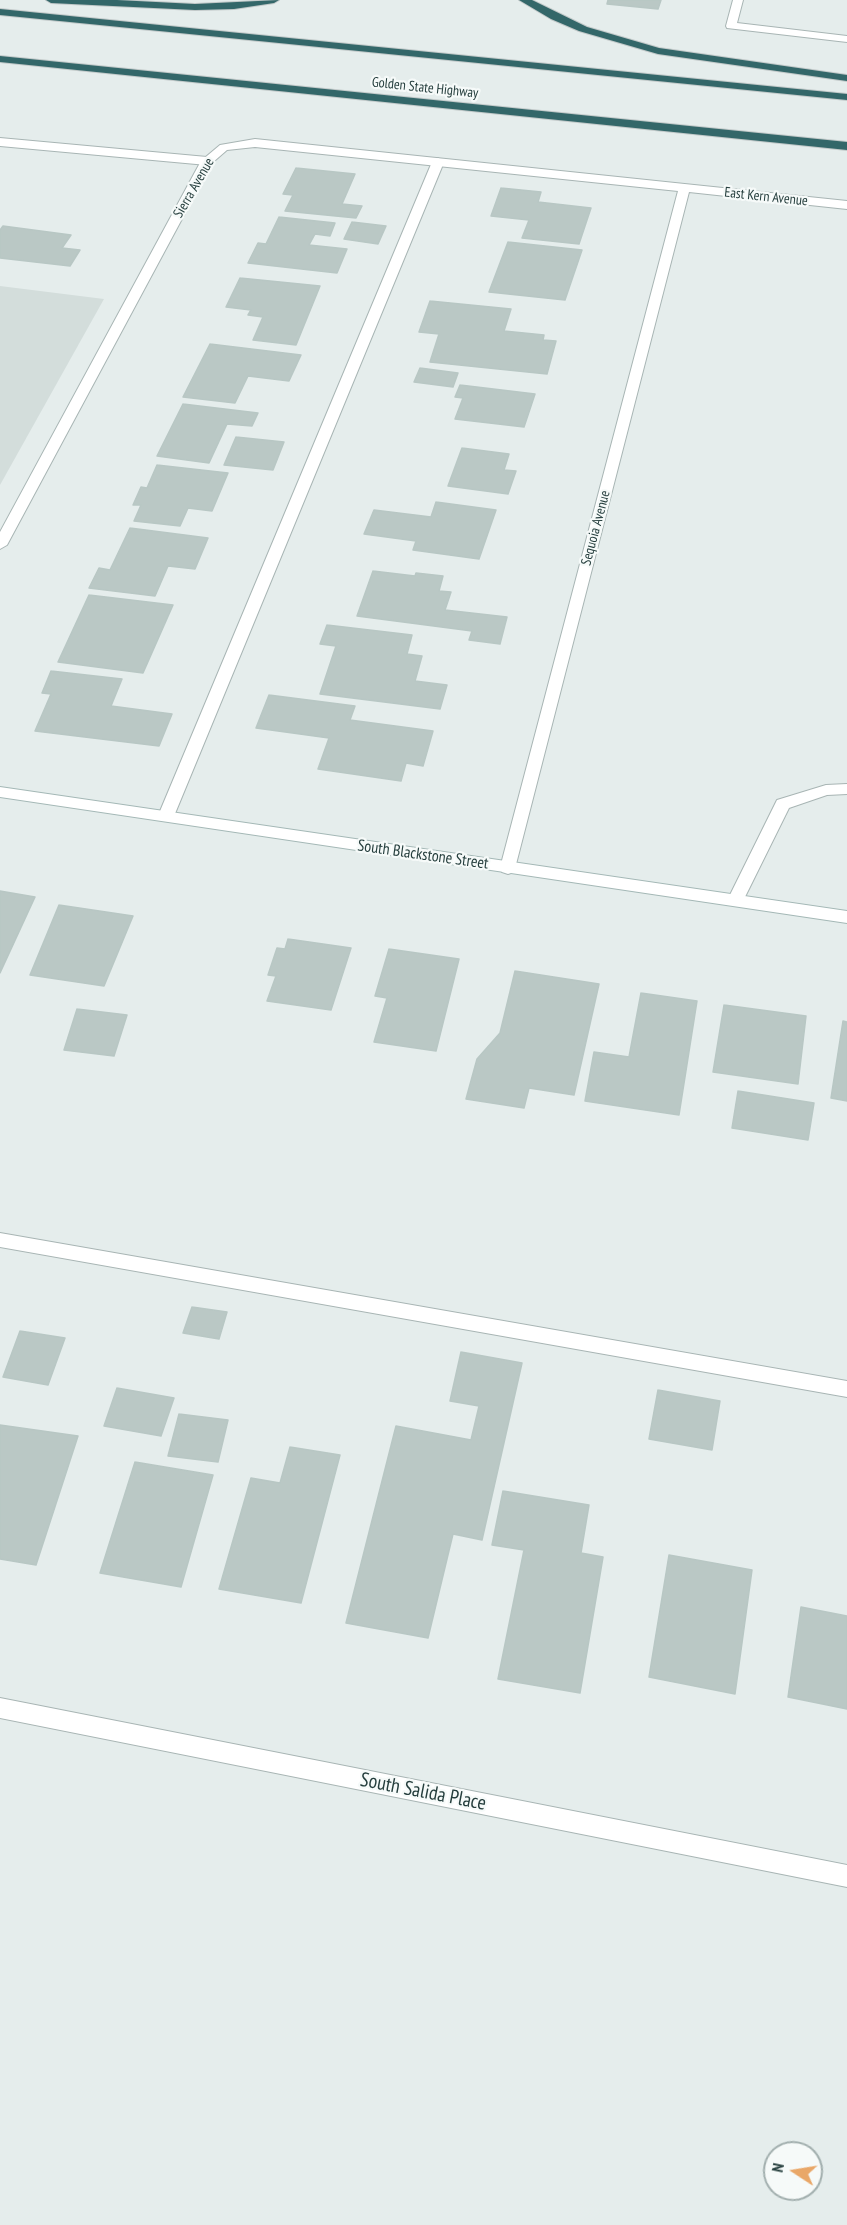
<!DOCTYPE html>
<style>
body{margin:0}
#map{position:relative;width:847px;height:2225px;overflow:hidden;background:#e5edec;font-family:"PT Sans Narrow",sans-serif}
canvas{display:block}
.north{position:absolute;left:763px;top:2141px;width:60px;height:60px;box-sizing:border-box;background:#f6faf9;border:2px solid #a2afae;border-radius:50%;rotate:282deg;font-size:16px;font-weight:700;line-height:24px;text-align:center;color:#253e3d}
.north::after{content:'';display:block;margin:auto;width:21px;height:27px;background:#e9a768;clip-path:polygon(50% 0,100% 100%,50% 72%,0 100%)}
</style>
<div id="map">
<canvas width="847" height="2225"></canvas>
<div class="north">N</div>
</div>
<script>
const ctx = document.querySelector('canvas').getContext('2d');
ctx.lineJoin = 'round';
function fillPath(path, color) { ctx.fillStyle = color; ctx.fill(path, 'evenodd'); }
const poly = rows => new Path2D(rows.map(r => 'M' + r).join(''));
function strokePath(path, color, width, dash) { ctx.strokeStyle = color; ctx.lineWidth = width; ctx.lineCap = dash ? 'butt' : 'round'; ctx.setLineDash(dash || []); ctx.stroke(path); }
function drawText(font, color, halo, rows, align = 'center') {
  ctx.font = font + ' "PT Sans Narrow",sans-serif'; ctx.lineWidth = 4.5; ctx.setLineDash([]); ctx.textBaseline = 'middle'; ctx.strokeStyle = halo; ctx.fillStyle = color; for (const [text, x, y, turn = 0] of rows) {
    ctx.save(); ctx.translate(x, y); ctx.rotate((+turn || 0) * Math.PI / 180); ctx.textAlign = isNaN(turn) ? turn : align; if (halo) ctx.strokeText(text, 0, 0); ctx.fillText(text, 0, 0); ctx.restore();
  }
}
fillPath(poly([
 [0,286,104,299,0,485]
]), '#d3dddb');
const building = poly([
 [608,0,661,0,658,9,607,4,608,0],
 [296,168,355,174,342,204,362,206,356,218,285,211,293,195,283,194,296,168],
 [501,188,541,192,538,202,591,208,579,244,522,238,529,220,491,216,501,188],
 [279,217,335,223,330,236,315,234,309,245,347,249,337,273,248,263,258,243,266,244,279,217],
 [352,222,386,226,378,244,344,239,352,222],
 [3,226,71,235,62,248,80,250,70,266,0,258,0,230,3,226],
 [508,242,582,250,565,300,489,292,508,242],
 [240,278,320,286,296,345,253,340,263,317,248,315,251,310,226,307,240,278],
 [430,301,511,309,504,331,544,335,543,340,556,341,547,374,430,362,439,334,419,332,430,301],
 [210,344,301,355,289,381,248,376,235,403,183,397,210,344],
 [420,368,458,373,453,387,414,382,420,368],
 [460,385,535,394,524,427,455,419,463,398,455,397,460,385],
 [183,404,258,413,252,426,227,424,209,463,157,456,183,404],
 [236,437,284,442,273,470,224,465,236,437],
 [462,448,509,454,504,470,516,471,508,494,448,486,462,448],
 [157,465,228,473,212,511,188,508,180,526,134,521,141,505,133,505,141,487,147,488,157,465],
 [436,502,496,510,479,559,413,550,416,541,364,534,374,510,431,517,436,502],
 [130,528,208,538,195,569,168,566,155,596,89,588,99,568,110,570,130,528],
 [373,571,415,576,416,573,443,576,439,591,451,592,445,610,507,617,500,644,469,640,472,631,357,616,373,571],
 [89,595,173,605,143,673,58,662,89,595],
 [327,625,412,635,407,654,422,656,415,681,447,685,440,709,320,694,336,646,320,644,327,625],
 [51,671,122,679,111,706,172,714,159,746,35,731,51,694,42,693,51,671],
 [269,695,355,706,350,720,433,731,423,766,406,763,401,781,318,769,329,738,256,728,269,695],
 [0,891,35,897,0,973,0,891],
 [59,905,133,916,104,986,30,975,59,905],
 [288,939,351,948,331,1010,267,1001,276,976,268,975,277,948,285,949,288,939],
 [389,949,459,959,436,1051,374,1042,387,998,375,996,389,949],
 [515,971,599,984,574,1095,529,1088,524,1108,466,1099,477,1059,500,1033,515,971],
 [641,993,697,1001,679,1115,585,1101,594,1052,629,1057,641,993],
 [724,1005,806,1016,798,1084,713,1072,724,1005],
 [77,1009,127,1015,114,1056,64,1050,77,1009],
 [843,1021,847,1022,847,1101,831,1098,843,1021],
 [738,1091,814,1103,808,1140,732,1128,738,1091],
 [192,1307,227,1312,219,1339,183,1333,192,1307],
 [20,1331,65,1338,48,1385,3,1377,20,1331],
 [461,1352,522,1363,482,1540,453,1534,428,1638,346,1623,396,1426,471,1440,479,1406,450,1401,461,1352],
 [117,1388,174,1398,161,1436,104,1426,117,1388],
 [658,1390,720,1401,712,1450,649,1439,658,1390],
 [179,1414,228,1420,218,1462,168,1456,179,1414],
 [0,1425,78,1436,36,1565,0,1559,0,1425],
 [290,1447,340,1455,301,1603,219,1589,251,1478,280,1483,290,1447],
 [135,1462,213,1475,181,1587,100,1573,135,1462],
 [503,1491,589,1505,581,1553,603,1557,580,1693,498,1679,524,1550,492,1545,503,1491],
 [669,1555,752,1570,735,1694,649,1677,669,1555],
 [801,1607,847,1616,847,1709,788,1697,801,1607]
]);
fillPath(building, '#bac8c5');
strokePath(building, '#b8c7c4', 1.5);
const service = poly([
 [0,138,207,157,213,161,207,165,0,146,0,138],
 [438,158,444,162,174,816,172,820,166,821,160,820,158,816,432,162,438,158],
 [847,784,847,794,827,795,789,808,741,905,729,905,727,901,777,800,826,785,847,784],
 [0,1233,847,1381,847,1397,0,1247,0,1233]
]);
const minor = poly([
 [733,0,743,0,737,23,847,36,847,42,727,28,726,26,733,0],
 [255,139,847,201,847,209,689,192,514,872,508,874,502,872,500,868,678,191,255,147,227,150,212,163,7,545,0,549,0,532,201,161,220,145,255,139],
 [0,1698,847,1865,847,1887,0,1718,0,1698]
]);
const secondary = poly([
 [0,787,847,911,847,923,0,797,0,787]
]);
const motorway = poly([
 [46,0,117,0,195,4,279,0,274,3,234,9,195,10,51,3,46,0],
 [519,0,532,0,587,27,659,48,847,75,847,81,658,54,579,31,551,19,519,0],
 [0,9,847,94,847,100,0,15,0,9],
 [0,56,847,142,847,150,0,62,0,56]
]);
strokePath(service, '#a8b5b4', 2);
strokePath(minor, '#a8b5b4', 2);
strokePath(secondary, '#a4b8b6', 2);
strokePath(motorway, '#c2c9c9', 2);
fillPath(service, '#fff');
fillPath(minor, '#fff');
fillPath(secondary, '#fff');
fillPath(motorway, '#336769');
drawText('14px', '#253e3d', '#f6faf9', [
 ["Golden State Highway",425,88,6],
 ["Sierra Avenue",194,188,-60],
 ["East Kern Avenue",766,197,6],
 ["Sequoia Avenue",596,528,-75]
]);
drawText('16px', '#253e3d', '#f6faf9', [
 ["South Blackstone Street",423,855,8]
]);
drawText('20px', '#253e3d', '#f6faf9', [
 ["South Salida Place",423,1792,11]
]);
</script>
